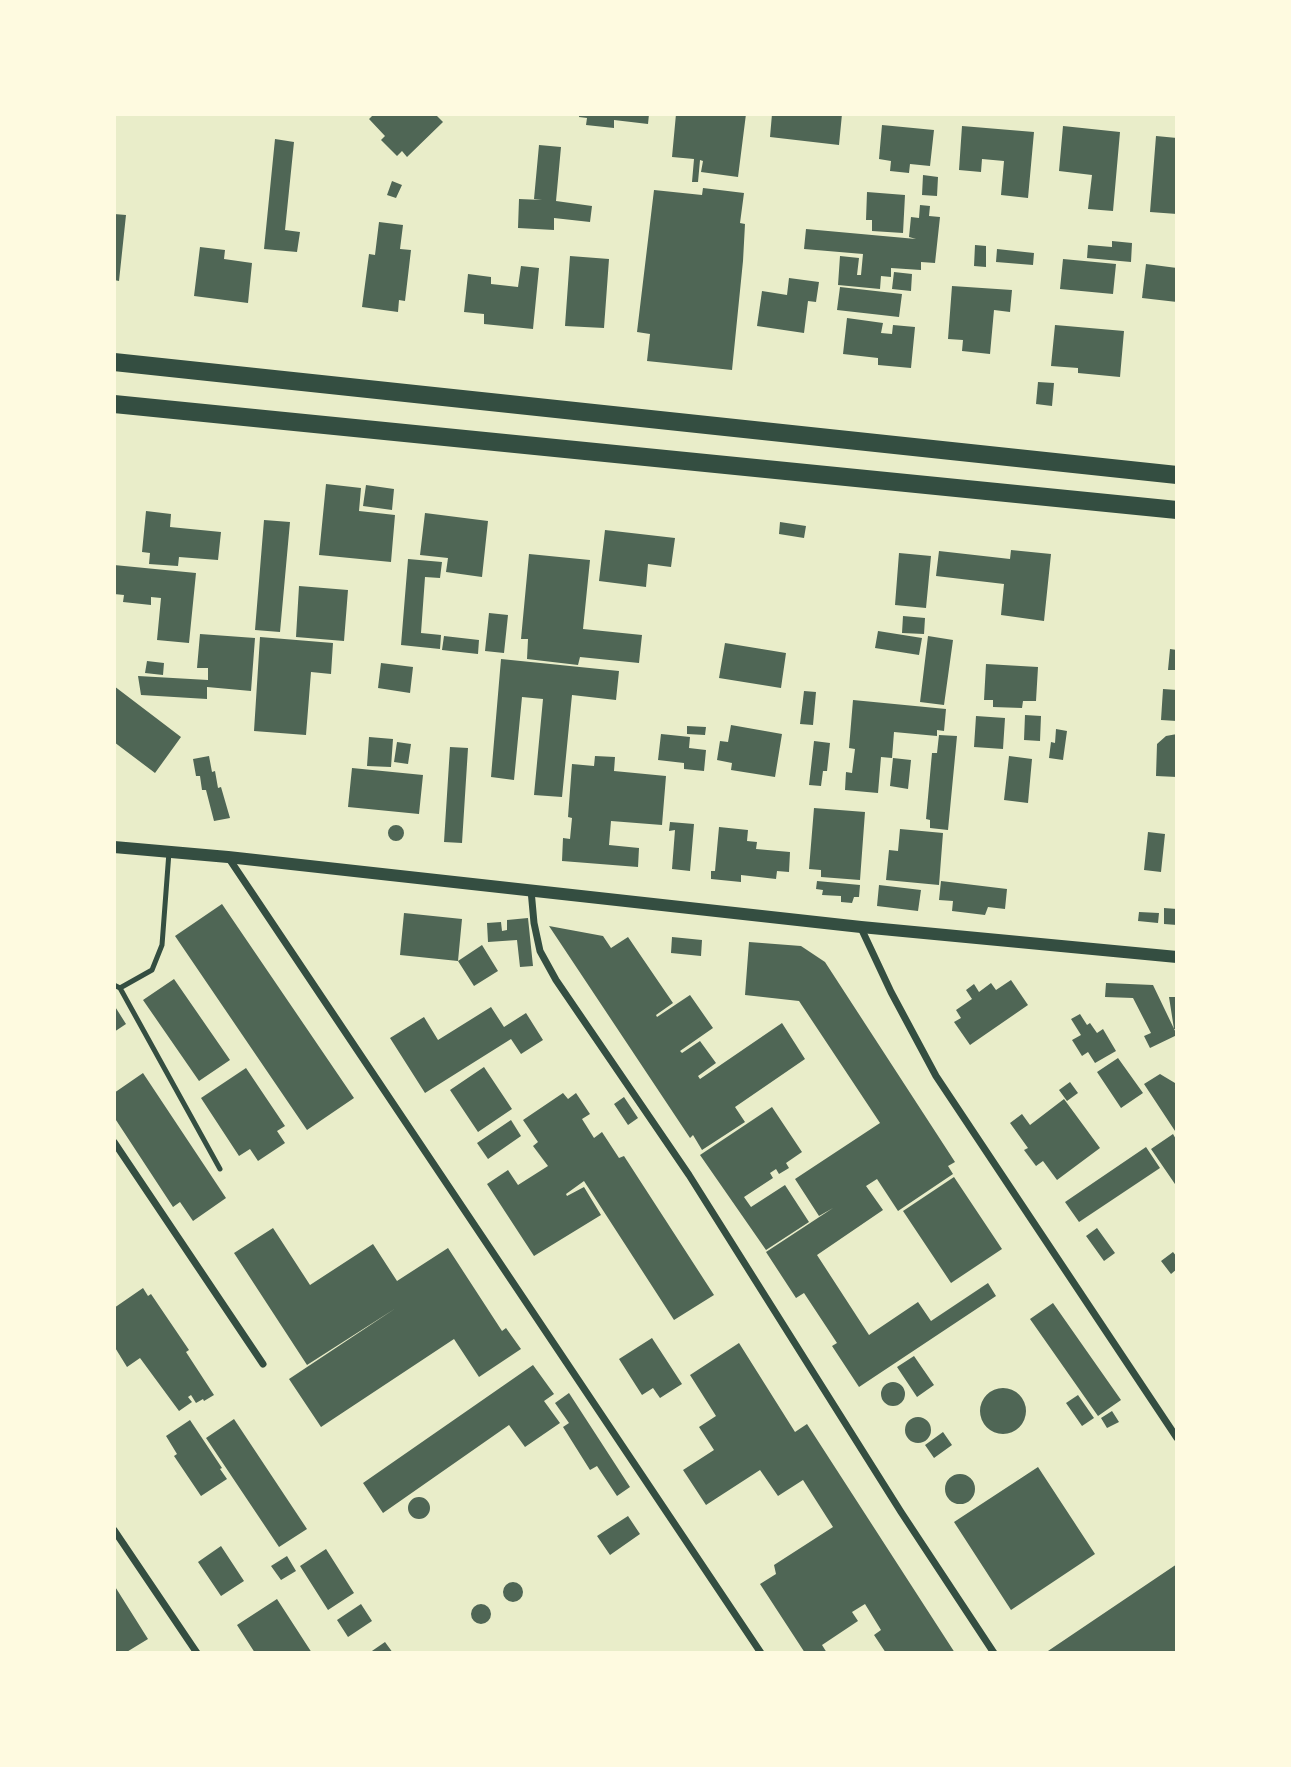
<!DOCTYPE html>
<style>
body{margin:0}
#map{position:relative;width:1291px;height:1767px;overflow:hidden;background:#e9edc9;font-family:Barlow,sans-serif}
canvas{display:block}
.frame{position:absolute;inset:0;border:116px solid #fefae0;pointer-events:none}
</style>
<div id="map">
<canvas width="1291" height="1767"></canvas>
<div class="frame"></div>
</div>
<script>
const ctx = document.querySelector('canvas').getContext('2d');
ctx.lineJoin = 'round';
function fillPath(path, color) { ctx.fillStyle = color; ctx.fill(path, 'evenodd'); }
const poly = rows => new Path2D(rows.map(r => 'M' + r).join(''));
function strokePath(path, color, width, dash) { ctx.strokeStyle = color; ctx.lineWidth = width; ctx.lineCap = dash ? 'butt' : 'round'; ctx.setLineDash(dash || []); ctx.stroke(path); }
fillPath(poly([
 [374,114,435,114,443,122,407,157,402,151,397,156,381,140,385,136,369,119],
 [579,114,649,114,648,124,614,120,614,128,586,125,587,118,579,117],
 [676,114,746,114,738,177,701,172,703,161,700,160,698,182,692,182,694,159,672,157],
 [772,114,842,114,839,145,770,137],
 [882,125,934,130,930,166,910,164,909,173,890,171,891,161,879,159],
 [962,126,1034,132,1028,198,1001,195,1004,161,982,159,981,172,959,170],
 [1063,126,1120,132,1113,211,1088,209,1092,175,1059,171],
 [1156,136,1177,138,1177,214,1150,212],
 [275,139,294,142,285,230,300,232,297,252,264,249],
 [539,145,561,147,556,201,592,206,590,222,554,218,554,230,518,228,519,199,542,200,534,199],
 [923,175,938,177,937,196,922,195],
 [392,181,402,185,396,198,387,195],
 [703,188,744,193,740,223,745,224,743,261,732,370,647,361,650,334,637,332,654,190,702,195],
 [867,192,905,195,903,233,872,231,872,220,866,220],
 [920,205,930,206,929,216,940,217,935,263,921,262,921,270,891,268,891,277,881,276,880,289,838,285,840,256,859,258,857,275,861,275,863,254,804,249,806,229,916,239,909,237,911,217,919,218],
 [114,214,126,215,119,281,114,280],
 [379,222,403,225,400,249,411,250,405,301,399,300,398,312,362,307,369,254,375,255],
 [1112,241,1132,243,1131,262,1087,258,1088,245,1112,247],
 [975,245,986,246,986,267,974,266],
 [200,247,225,250,224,259,252,263,248,303,194,296],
 [997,249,1034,253,1033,265,996,262],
 [570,256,609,259,604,328,565,326],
 [1063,259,1116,264,1113,294,1060,289],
 [1146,264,1177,268,1177,302,1142,298],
 [521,266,539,268,533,329,484,324,484,314,464,312,468,274,491,277,491,284,518,287],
 [894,272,912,274,911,291,892,289],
 [789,278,819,282,816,302,808,301,804,333,757,326,762,291,787,295],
 [952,286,1012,290,1010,312,994,310,990,354,962,351,963,340,948,339],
 [840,287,902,294,899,317,837,310],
 [847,318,883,323,881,333,892,334,893,325,915,327,911,368,878,365,878,358,843,354],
 [1055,325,1124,331,1120,377,1078,373,1078,368,1051,366],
 [1038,382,1054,383,1052,406,1036,404],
 [326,484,361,488,359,511,395,515,391,562,319,555],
 [366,485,394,489,392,510,363,506],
 [146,511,171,514,170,527,221,532,218,560,179,557,178,566,149,564,150,553,142,552],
 [425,513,488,521,482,577,446,572,448,558,420,555],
 [264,520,290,522,280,632,255,630],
 [780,522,806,526,804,538,779,534],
 [605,530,675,538,671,567,648,564,646,587,599,581],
 [1011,550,1051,554,1044,621,1001,615,1004,584,936,576,939,551,1010,559],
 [899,553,931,556,926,608,895,605],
 [529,554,590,560,583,629,642,635,639,663,580,657,578,665,527,659,528,639,521,639],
 [408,559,442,562,440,578,425,577,421,633,441,635,440,649,401,645],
 [114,565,196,573,189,643,157,640,161,598,151,597,151,605,123,602,124,595,114,594],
 [299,586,348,590,344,641,296,637],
 [489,613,508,615,504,653,485,651],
 [903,616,925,618,924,634,902,633],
 [878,631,922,638,919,655,875,648],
 [200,634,255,638,251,691,207,687,207,699,141,695,138,676,208,680,208,668,197,668],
 [444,636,479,640,478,654,442,650],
 [928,636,953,640,944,705,920,702],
 [260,637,333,643,331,674,311,672,306,735,254,731],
 [725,643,786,653,781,688,719,678],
 [1170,649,1177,650,1177,670,1168,670],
 [501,659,619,671,616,700,572,695,562,797,534,795,543,699,522,697,514,780,491,777],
 [147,661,164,663,163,675,145,673],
 [381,663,413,667,410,693,378,688],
 [986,664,1038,667,1036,701,1023,701,1022,708,993,707,993,700,984,700],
 [114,686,181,737,155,773,114,742],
 [1163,689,1177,690,1177,721,1161,720],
 [804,691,816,692,813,725,800,724],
 [853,700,946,709,944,731,937,730,937,736,894,732,892,758,881,757,878,793,845,790,846,772,852,773,855,749,849,748],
 [1025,715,1041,716,1040,741,1024,740],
 [976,716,1005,718,1003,749,974,747],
 [731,725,782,734,775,777,731,770,732,763,717,760,720,741,728,742],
 [687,726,706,727,705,735,687,734],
 [1056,729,1067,731,1063,760,1049,758,1051,742,1055,743],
 [661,734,690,737,689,748,706,750,704,771,684,769,684,763,658,760],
 [1177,734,1177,777,1156,776,1157,744,1166,736],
 [939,735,957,736,948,830,930,828,930,820,926,819,932,753,937,753],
 [369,737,393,739,391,767,367,766],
 [814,741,830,743,827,771,823,771,821,786,809,785],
 [397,742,411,744,408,764,394,762],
 [450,747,468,748,462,843,444,842],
 [209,756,212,772,215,771,218,788,221,787,230,818,214,821,206,790,202,790,200,776,196,776,193,759],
 [595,756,615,757,614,771,666,776,662,825,611,821,609,845,639,848,638,867,562,861,563,838,570,839,572,818,568,817,572,764,594,766],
 [1009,756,1032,759,1028,803,1004,800],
 [893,758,911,760,908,789,890,786],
 [352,768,423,775,419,814,348,807],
 [814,808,865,812,860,880,821,877,821,870,809,869],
 [670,822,694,824,690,871,672,869,675,830,669,831],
 '388 833a8 8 0 1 1 16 0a8 8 0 1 1-16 0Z',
 [719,827,748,830,747,841,757,842,756,849,790,852,789,872,777,871,776,879,741,875,741,882,711,879,711,871,715,871],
 [900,829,943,833,939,885,886,880,889,850,898,851],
 [1148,832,1165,834,1161,872,1144,870],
 [817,881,860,885,859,897,854,897,852,903,841,902,841,896,822,895,823,890,816,889],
 [941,881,1007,889,1005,909,988,907,985,915,952,911,953,901,939,900],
 [879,885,921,890,918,911,877,906],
 [222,904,354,1098,307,1130,175,936],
 [1164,908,1177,909,1177,925,1164,924],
 [1139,912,1159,913,1158,923,1138,921],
 [404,913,462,919,458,961,400,955],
 [528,918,533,966,520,967,517,940,488,942,487,923,501,922,502,931,507,930,507,920],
 [549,926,603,936,611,948,628,937,673,1003,656,1015,657,1017,690,995,713,1028,680,1051,682,1053,700,1041,716,1063,698,1076,700,1079,782,1023,805,1059,735,1107,745,1122,702,1150,693,1135,690,1138],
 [672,937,702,940,701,956,671,953],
 [749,942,801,946,825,962,955,1162,948,1166,953,1174,898,1211,877,1179,866,1186,883,1210,817,1255,869,1335,918,1302,931,1321,988,1283,996,1296,859,1387,832,1346,837,1343,804,1293,796,1298,766,1252,833,1208,819,1216,795,1179,880,1123,799,1001,745,995],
 [482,945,498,971,474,986,458,961],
 [174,979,230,1060,199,1081,143,1000],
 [1011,980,1028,1005,970,1045,954,1022,961,1018,956,1010,972,999,966,990,974,984,979,992,991,983,996,990],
 [1106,983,1153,985,1177,1035,1150,1048,1144,1036,1151,1033,1133,998,1105,997],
 [1169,997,1177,997,1177,1029,1174,1029],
 [114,1005,126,1024,114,1032],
 [491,1007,504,1027,526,1013,543,1040,521,1054,511,1039,425,1093,390,1038,424,1017,438,1040],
 [1080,1014,1087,1025,1090,1023,1097,1033,1103,1029,1116,1051,1095,1063,1088,1052,1082,1056,1072,1040,1081,1035,1071,1019],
 [1118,1058,1143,1093,1121,1108,1097,1072],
 [484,1067,512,1109,478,1132,450,1090],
 [246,1068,285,1126,277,1131,285,1143,258,1161,250,1149,239,1156,201,1098],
 [143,1073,226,1198,193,1221,180,1202,173,1207,114,1117,114,1093],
 [1160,1074,1175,1083,1177,1081,1177,1134,1144,1084],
 [1070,1082,1078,1093,1067,1101,1059,1090],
 [563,1093,568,1099,576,1093,590,1114,582,1119,594,1138,602,1132,619,1158,624,1156,714,1295,674,1320,584,1181,566,1194,567,1196,584,1187,601,1215,534,1256,487,1184,508,1170,518,1185,548,1166,533,1146,538,1142,523,1120],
 [624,1097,638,1118,628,1125,614,1104],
 [1064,1099,1100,1148,1057,1180,1043,1161,1036,1166,1024,1150,1028,1148,1010,1123,1022,1114,1030,1125],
 [772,1107,802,1152,786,1163,789,1168,779,1174,776,1169,770,1173,773,1178,744,1197,751,1207,785,1185,809,1222,766,1250,700,1155],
 [511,1120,521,1136,488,1159,477,1143],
 [1173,1134,1177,1141,1177,1187,1151,1149],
 [1146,1147,1160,1168,1079,1222,1065,1202],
 [954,1177,1002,1249,951,1283,903,1211],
 [273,1228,310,1285,373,1244,397,1281,448,1248,502,1331,506,1328,521,1349,479,1377,454,1339,321,1427,289,1379,396,1308,307,1365,234,1253],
 [1097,1228,1115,1253,1104,1261,1086,1236],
 [1173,1252,1177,1257,1177,1269,1171,1274,1161,1261],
 [143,1288,148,1296,151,1294,189,1350,186,1352,214,1395,204,1401,203,1399,196,1403,191,1395,188,1397,192,1402,179,1411,140,1358,127,1367,114,1346,114,1308],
 [1053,1303,1121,1400,1098,1416,1030,1319],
 [652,1338,682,1384,660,1398,653,1388,642,1395,619,1359],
 [739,1343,795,1432,807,1424,955,1653,886,1653,874,1635,881,1630,865,1604,852,1612,858,1621,822,1645,827,1653,805,1653,760,1584,776,1574,774,1565,833,1527,803,1480,778,1496,760,1470,706,1505,683,1470,714,1450,699,1427,716,1416,690,1375],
 [914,1356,934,1385,917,1397,897,1367],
 [533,1365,554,1394,544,1401,560,1423,525,1447,509,1425,383,1513,363,1483],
 '881 1394a12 12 0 1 1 24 0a12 12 0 1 1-24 0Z',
 '980 1411a23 23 0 1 1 46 0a23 23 0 1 1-46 0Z',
 [569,1393,630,1487,617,1496,597,1466,590,1470,563,1427,569,1423,555,1403],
 [1078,1395,1094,1418,1082,1426,1066,1403],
 [1112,1411,1119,1422,1107,1428,1101,1418],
 '905 1430a13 13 0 1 1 26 0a13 13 0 1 1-26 0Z',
 [234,1419,307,1529,279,1547,206,1438],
 [190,1420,222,1468,220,1469,227,1479,201,1496,174,1456,177,1454,166,1436],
 [943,1432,952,1445,934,1458,925,1445],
 [1038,1467,1095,1554,1011,1610,954,1522],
 '945 1489a15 15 0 1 1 30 0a15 15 0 1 1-30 0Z',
 '408 1508a11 11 0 1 1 22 0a11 11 0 1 1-22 0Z',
 [628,1516,640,1534,610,1555,597,1536],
 [221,1546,244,1581,221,1596,198,1562],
 [326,1549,354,1593,328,1610,300,1566],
 [287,1556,296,1571,281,1580,271,1566],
 [1177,1564,1177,1653,1045,1653],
 '503 1592a10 10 0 1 1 20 0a10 10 0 1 1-20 0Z',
 [114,1585,148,1639,125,1653,114,1653],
 [277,1599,312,1653,255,1653,237,1625],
 [361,1604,372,1621,348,1637,337,1620],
 '471 1614a10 10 0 1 1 20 0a10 10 0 1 1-20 0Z',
 [385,1642,393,1653,369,1653]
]), '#4f6655');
strokePath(poly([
 [114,985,120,988,152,970,162,945,169,852],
 [120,988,220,1169]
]), '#344e41', 5);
strokePath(poly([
 [228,857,761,1653],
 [531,890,534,923,540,951,556,980,689,1175,901,1512,994,1653],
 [861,928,891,992,936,1076,1177,1438],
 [114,1142,263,1364],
 [114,1530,197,1653]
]), '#344e41', 7);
strokePath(poly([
 [114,847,228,857,861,927,1177,957]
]), '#344e41', 12);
strokePath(poly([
 [114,362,1177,475],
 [114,404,1177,510]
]), '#344e41', 18);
</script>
